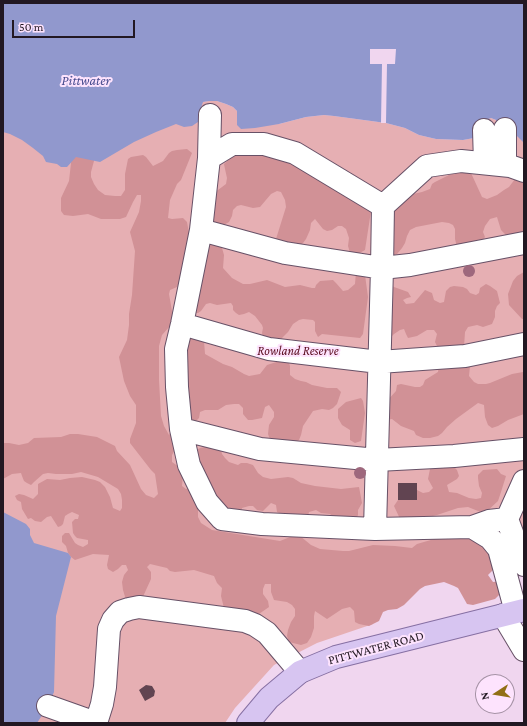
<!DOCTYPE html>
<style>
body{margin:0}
#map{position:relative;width:527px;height:726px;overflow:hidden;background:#f0d6ef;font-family:"Crimson Pro",serif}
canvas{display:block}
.frame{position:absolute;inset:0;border:4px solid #221822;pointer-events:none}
.north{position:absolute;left:475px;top:674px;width:40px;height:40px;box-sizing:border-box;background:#fde3fd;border:1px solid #a592a5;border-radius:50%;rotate:258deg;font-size:11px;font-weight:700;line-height:16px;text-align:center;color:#221822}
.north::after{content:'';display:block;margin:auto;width:14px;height:18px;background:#916f15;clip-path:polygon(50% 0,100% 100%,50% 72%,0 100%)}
.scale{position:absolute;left:12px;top:20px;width:123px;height:18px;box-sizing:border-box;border:2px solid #221822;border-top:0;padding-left:5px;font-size:12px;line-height:14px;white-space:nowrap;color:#221822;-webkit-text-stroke:3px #fde3fd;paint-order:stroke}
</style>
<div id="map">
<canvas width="527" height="726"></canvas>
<div class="frame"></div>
<div class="north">N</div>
<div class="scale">50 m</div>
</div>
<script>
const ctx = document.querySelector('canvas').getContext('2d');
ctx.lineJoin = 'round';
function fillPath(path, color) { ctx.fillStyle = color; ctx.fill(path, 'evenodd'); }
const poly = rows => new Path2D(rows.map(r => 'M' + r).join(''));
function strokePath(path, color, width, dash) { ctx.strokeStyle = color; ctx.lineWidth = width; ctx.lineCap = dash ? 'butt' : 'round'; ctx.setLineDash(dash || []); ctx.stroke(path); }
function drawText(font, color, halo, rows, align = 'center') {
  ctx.font = font + ' "Crimson Pro",serif'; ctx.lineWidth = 4; ctx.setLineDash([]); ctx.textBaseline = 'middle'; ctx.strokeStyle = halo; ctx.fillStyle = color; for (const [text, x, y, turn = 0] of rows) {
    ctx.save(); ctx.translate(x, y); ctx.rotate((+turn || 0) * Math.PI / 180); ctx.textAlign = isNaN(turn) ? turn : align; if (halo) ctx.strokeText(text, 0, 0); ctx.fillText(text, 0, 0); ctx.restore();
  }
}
fillPath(poly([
 [3,45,203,102,209,101,217,101,226,104,233,107,237,111,237,125,279,124,306,117,324,115,334,116,386,123,405,128,419,135,436,139,463,140,474,138,485,119,491,118,496,120,496,135,517,135,522,140,524,143,524,564,387,592,364,590,373,624,317,643,274,665,235,708,225,723,3,723]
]), '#e6afb3');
fillPath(poly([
 [279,143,371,211,365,250,356,255,351,256,348,246,349,238,346,229,342,226,338,226,332,230,327,231,323,229,315,219,311,223,310,230,306,239,303,243,297,247,276,239,286,207,285,200,281,192,277,191,271,194,260,207,253,208,241,205,237,206,233,210,232,216,229,222,218,228,203,213,214,193,226,184,227,178,225,169,224,164,233,156,234,151],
 [187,149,192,153,181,180,177,184,170,200,168,218,172,219,183,218,187,222,189,233,187,244,179,282,177,287,170,290,169,294,172,311,172,323,170,326,162,335,159,346,159,380,161,416,164,426,169,435,171,431,177,446,172,455,172,462,182,469,183,475,182,486,186,489,195,487,199,507,198,511,198,517,201,523,212,530,280,541,290,537,296,534,300,536,311,545,320,549,343,551,349,551,373,545,395,546,412,548,417,544,448,535,474,522,495,562,492,571,488,575,493,582,503,581,504,590,495,599,473,605,467,604,458,588,454,586,444,582,425,586,420,589,404,605,397,609,388,610,383,612,379,621,369,626,359,624,355,622,354,611,350,607,342,609,327,619,315,611,314,616,314,628,311,637,307,643,301,645,289,642,287,636,288,630,291,622,295,616,295,609,292,605,287,602,274,600,271,592,271,584,265,584,263,589,263,594,268,601,269,607,256,616,224,608,221,596,222,588,217,583,214,576,194,570,175,572,170,571,167,568,150,564,147,567,151,572,151,579,141,601,126,600,123,590,122,582,124,575,128,570,126,565,122,565,118,569,113,572,108,569,107,565,109,555,93,554,75,560,71,557,68,553,66,546,62,542,62,536,65,533,69,533,75,543,78,545,83,547,88,544,88,540,77,538,75,536,73,533,72,522,75,519,78,519,79,515,72,512,68,514,65,516,63,524,61,526,58,527,51,516,47,517,41,522,35,521,31,518,28,519,22,509,21,502,17,500,15,496,19,494,24,495,33,499,38,494,38,484,47,479,60,480,70,478,82,477,95,480,100,482,105,487,110,497,113,508,120,511,122,508,122,500,121,494,118,489,98,477,81,472,72,474,56,474,48,473,43,474,34,482,31,485,27,483,24,481,22,476,21,473,12,474,3,479,3,443,9,443,19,445,28,443,34,438,61,437,70,434,78,434,97,437,115,446,117,451,130,465,141,489,146,495,154,498,158,494,155,474,151,470,130,443,130,439,136,423,136,405,130,396,124,381,119,357,127,340,129,325,129,314,132,295,135,251,130,232,139,212,141,201,141,195,137,195,133,202,126,217,120,219,101,219,88,214,73,216,64,215,61,211,61,198,69,181,72,154,93,153,94,161,91,172,91,177,94,184,98,190,105,195,115,196,121,196,125,190,125,174,128,159,131,157,143,155,146,157,153,166,163,161,169,153,172,151,177,150],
 [462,171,471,173,482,197,487,199,497,195,504,190,509,187,515,179,524,171,524,237,512,238,506,235,501,230,497,217,490,219,485,226,483,232,485,237,480,244,458,251,455,239,455,229,453,225,449,223,442,222,416,227,410,230,407,236,405,243,402,248,397,254,392,256,390,206,400,197,422,192,430,189,432,184,435,182,449,175],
 [207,239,218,241,222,248,224,255,223,268,232,278,243,284,250,284,267,280,285,287,300,285,312,288,315,288,316,285,320,281,333,280,336,283,343,291,348,290,355,284,356,272,365,275,368,297,363,334,360,338,322,334,318,337,315,331,315,322,313,320,303,319,299,320,293,324,288,332,280,340,263,337,262,333,263,328,262,325,255,316,249,312,244,314,239,315,236,313,233,310,233,306,231,303,217,305,210,303,206,304,201,311,198,313,191,313],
 [524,272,524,319,522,319,509,305,508,294,513,281,517,276],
 [486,284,490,286,497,291,500,303,497,306,495,311,495,317,492,324,483,327,477,325,468,327,465,332,464,347,438,348,435,342,437,334,434,330,427,330,417,336,408,338,406,334,404,329,400,330,394,334,391,337,388,348,391,285,394,287,408,292,411,297,407,298,403,300,406,304,414,303,425,290,432,293,434,300,440,303,444,302,446,291,450,287,454,286,463,287,467,289,470,293,476,295,479,293,480,288],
 [194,335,204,341,205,354,223,364,232,367,244,374,249,376,260,374,267,365,270,364,283,360,288,360,290,366,290,375,295,379,301,381,306,382,312,385,327,388,337,388,341,392,337,404,333,408,329,410,322,409,313,411,303,426,301,435,299,440,295,442,272,441,269,437,268,434,269,425,274,417,274,412,269,405,265,407,262,418,252,420,248,420,243,414,243,408,239,404,234,404,226,405,218,410,205,410,200,412,199,418,195,422,189,421,183,356,188,341],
 [439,364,470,366,469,376,474,382,478,384,486,384,490,383,512,374,523,372,524,369,524,414,508,420,498,426,492,428,488,425,485,417,484,405,478,403,456,419,447,427,442,433,438,436,430,438,423,438,416,435,414,431,401,426,392,419,386,420,387,401,396,391,397,385,401,384,415,387,420,387,423,385,425,380,438,372],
 [361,398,363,401,365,413,361,441,355,443,350,440,350,430,342,425,338,418,338,409,346,402],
 [210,446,221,450,222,454,225,458,229,462,238,465,241,463,247,463,253,465,258,473,263,477,271,479,288,477,293,478,301,483,315,486,341,489,359,487,362,503,358,510,358,515,356,519,335,518,330,514,321,513,316,510,309,512,308,516,286,516,277,512,276,505,271,503,263,511,257,510,253,506,249,506,242,508,241,512,231,514,215,499,195,451,200,448],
 [432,464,454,467,457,470,459,476,457,479,447,485,449,492,457,493,469,498,476,499,481,498,482,493,479,486,478,478,478,475,483,470,497,469,501,474,506,476,501,492,498,501,485,513,478,511,468,507,458,508,437,515,420,519,401,521,394,506,398,500,416,500,417,490,423,493,429,492,433,488,428,479,430,469]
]), '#d19196');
fillPath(poly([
 [3,3,524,3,524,143,516,135,496,135,496,120,491,118,485,120,474,138,463,140,436,139,419,135,405,128,386,123,334,116,324,115,306,117,279,124,255,128,241,129,237,125,237,111,233,107,226,104,217,101,209,101,203,102,200,111,198,122,192,126,184,127,176,124,156,132,134,142,100,162,76,157,67,167,61,167,57,164,46,162,43,156,33,148,22,140,10,134,3,132],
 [3,512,26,524,30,529,30,535,34,543,68,553,71,557,56,616,54,692,48,706,37,723,3,723]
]), '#9198cd');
fillPath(poly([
 [370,49,396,49,395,64,387,64,386,123,381,123,382,64,370,64]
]), '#f0d6ef');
fillPath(poly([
 [398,483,417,483,417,500,398,500],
 [146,685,152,686,155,691,154,696,145,701,139,690]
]), '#614451');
const minor = poly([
 [484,130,485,163],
 [209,158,210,115],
 [505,165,505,129],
 [383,206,427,166,461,161,510,166,524,171],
 [201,230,182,324,176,349,177,387,181,429,189,465,207,502,222,519,262,524,375,529,472,527,489,521,507,519],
 [182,324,269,349,379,362,465,356,524,344],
 [181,429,260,449,377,460,454,456,524,449],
 [524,481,507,519,524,565],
 [472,527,490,538,499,549,516,612],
 [375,529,382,268,383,206,295,153,264,144,232,144,209,158,201,230,285,253,382,268,410,265,524,243],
 [503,615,524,650],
 [48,706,96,723],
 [96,723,102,704,105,687,109,629,113,620,120,612,129,609,139,607,245,621,255,625,267,633,300,672]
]);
const major = poly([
 [248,723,269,698,300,672,336,657,524,610]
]);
strokePath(minor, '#675167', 24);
strokePath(major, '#8670a3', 24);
strokePath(minor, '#fff', 22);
strokePath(major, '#d7c5f1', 22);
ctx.fillStyle = '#9e687d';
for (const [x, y] of [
 [469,271],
 [360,473]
]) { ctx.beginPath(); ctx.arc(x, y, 6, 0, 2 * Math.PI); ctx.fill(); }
drawText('italic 13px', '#5b0e20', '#fde3fd', [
 ["Rowland Reserve",298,351]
]);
drawText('13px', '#221822', '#fde3fd', [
 ["PITTWATER ROAD",376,648,-15]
]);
drawText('italic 14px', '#484c8f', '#fde3fd', [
 ["Pittwater",86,81]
]);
</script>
